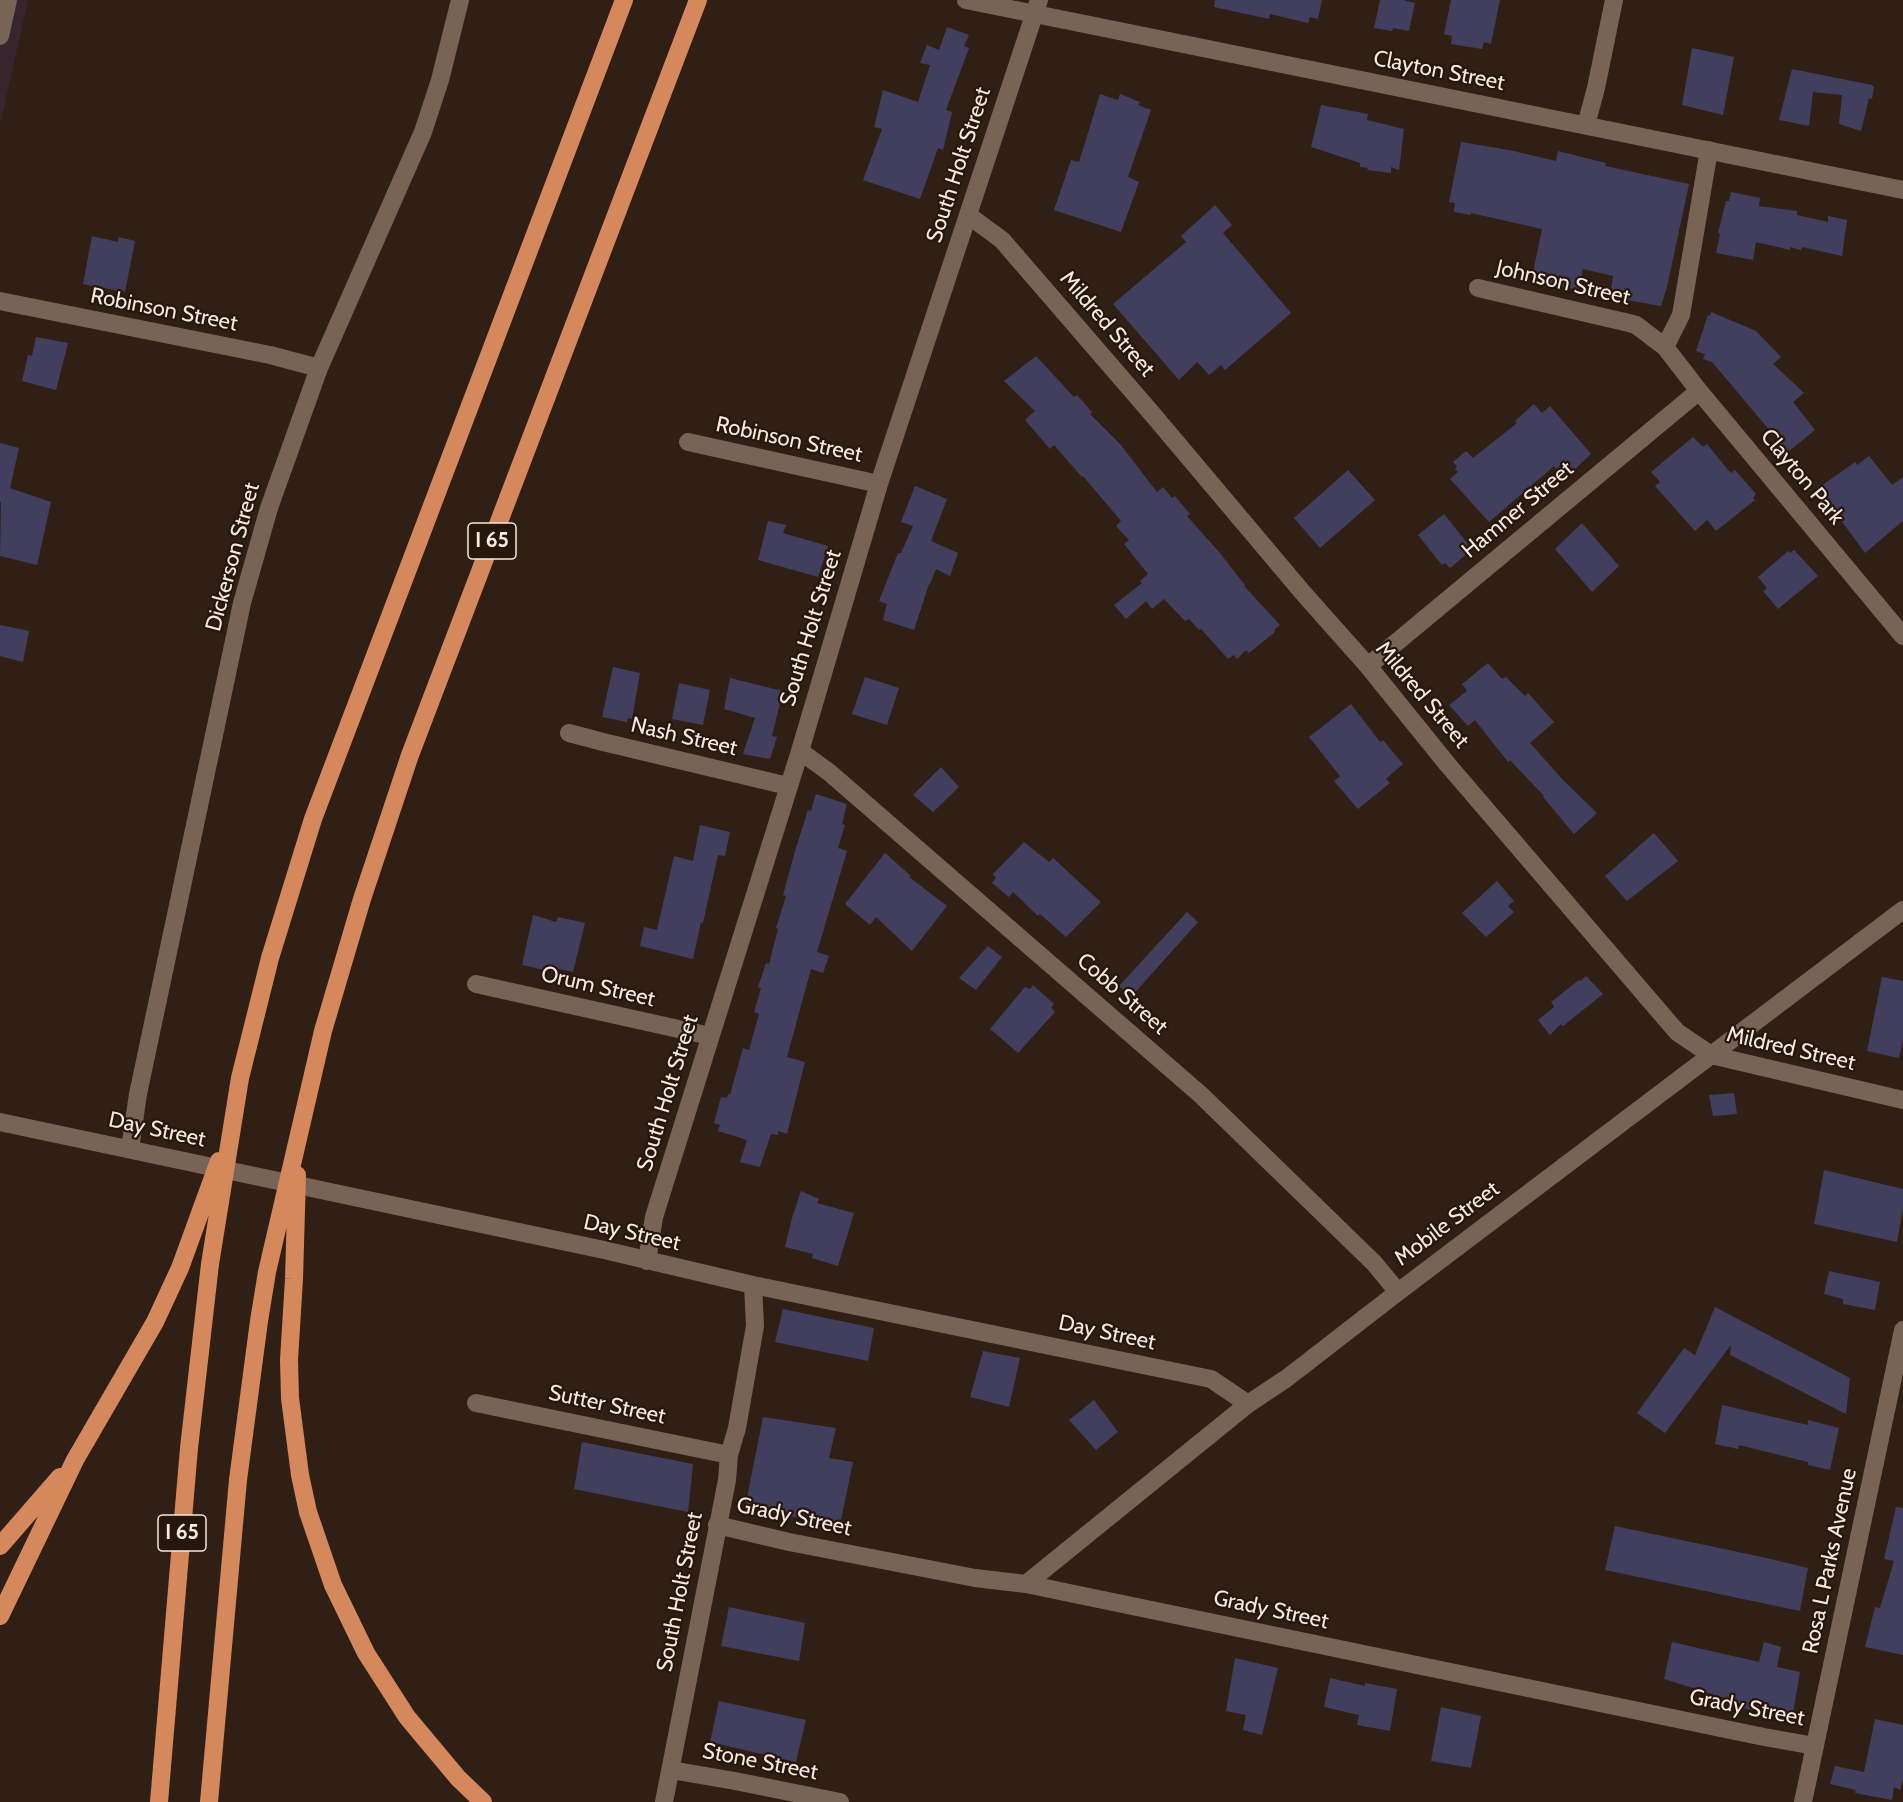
<!DOCTYPE html>
<style>
body{margin:0}
canvas{display:block;background:#301f14}
</style>
<canvas width="1903" height="1802"></canvas>
<script>
const ctx = document.querySelector('canvas').getContext('2d');
ctx.lineJoin = 'round';
function fillPath(path, color) { ctx.fillStyle = color; ctx.fill(path, 'evenodd'); }
const poly = rows => new Path2D(rows.map(r => 'M' + r).join(''));
function strokePath(path, color, width, dash) { ctx.strokeStyle = color; ctx.lineWidth = width; ctx.lineCap = dash ? 'butt' : 'round'; ctx.setLineDash(dash || []); ctx.stroke(path); }
function drawText(font, color, halo, rows, align = 'center') {
  ctx.font = font + ' Cabin,sans-serif'; ctx.lineWidth = 4.5; ctx.setLineDash([]); ctx.textBaseline = 'middle'; ctx.strokeStyle = halo; ctx.fillStyle = color; for (const [text, x, y, turn = 0] of rows) {
    ctx.save(); ctx.translate(x, y); ctx.rotate((+turn || 0) * Math.PI / 180); ctx.textAlign = isNaN(turn) ? turn : align; if (halo) ctx.strokeText(text, 0, 0); ctx.fillText(text, 0, 0); ctx.restore();
  }
}
fillPath(poly([
 [0,0,28,0,0,125]
]), '#36252d');
fillPath(poly([
 [1215,0,1322,0,1318,19,1310,17,1308,23,1270,14,1269,19,1214,7],
 [1380,0,1403,0,1415,3,1409,31,1393,28,1392,31,1374,28],
 [1451,0,1500,0,1491,44,1484,42,1482,49,1451,44,1452,36,1444,34],
 [947,27,969,35,964,46,969,48,946,110,952,112,943,150,938,148,920,199,863,180,882,129,874,127,883,90,918,102,930,65,920,63,927,45,939,50],
 [1692,48,1734,57,1723,115,1682,105],
 [1792,69,1872,85,1872,86,1874,87,1872,99,1869,98,1861,131,1839,124,1842,95,1813,92,1809,126,1779,120],
 [1100,94,1118,100,1120,94,1140,102,1138,105,1151,110,1128,177,1139,182,1121,232,1054,210,1071,160,1079,162],
 [1321,105,1368,114,1367,120,1404,129,1399,170,1391,167,1391,173,1367,170,1368,168,1360,167,1360,163,1311,147],
 [1461,142,1509,150,1556,161,1558,151,1606,163,1605,166,1689,184,1667,287,1661,306,1610,297,1613,276,1583,269,1579,290,1531,282,1542,229,1471,213,1471,215,1454,212,1455,203,1449,202],
 [1731,192,1760,198,1759,206,1797,211,1797,215,1828,222,1828,216,1847,220,1842,256,1802,247,1801,250,1790,247,1790,250,1756,242,1753,260,1716,253,1720,234,1718,233,1726,201,1729,201],
 [1215,205,1232,225,1223,233,1291,313,1225,370,1221,365,1209,375,1197,362,1179,380,1113,304,1186,242,1181,236],
 [92,236,118,242,119,237,135,241,125,292,83,284],
 [1711,312,1756,331,1781,357,1773,364,1804,393,1793,402,1815,430,1788,452,1712,362,1703,359,1705,354,1696,351,1708,315,1710,316],
 [36,337,68,343,56,390,22,381,28,355,32,356],
 [1036,356,1074,397,1077,395,1092,412,1090,414,1120,444,1157,492,1163,487,1172,498,1175,496,1190,514,1187,516,1219,552,1245,585,1244,586,1280,625,1274,630,1275,632,1249,653,1246,650,1237,659,1234,655,1228,659,1201,629,1199,630,1189,619,1185,621,1164,599,1152,609,1146,601,1126,619,1114,605,1142,583,1140,581,1148,574,1124,544,1129,540,1116,526,1121,521,1083,476,1082,477,1054,445,1050,449,1025,420,1035,411,1004,381],
 [1534,404,1542,413,1550,406,1591,454,1573,471,1564,461,1556,469,1554,466,1489,522,1450,479,1458,472,1455,469,1457,466,1453,462,1466,451,1473,458,1517,423,1515,421],
 [1693,437,1703,447,1707,444,1728,470,1731,473,1735,470,1756,494,1753,498,1755,500,1716,531,1707,520,1695,531,1655,486,1660,482,1651,472],
 [0,443,19,448,10,488,51,502,37,565,0,556,1,502,0,502],
 [1869,456,1892,485,1903,477,1903,521,1865,553,1835,512,1832,514,1814,491,1855,462,1857,465],
 [1348,470,1375,500,1320,548,1294,518],
 [915,486,947,499,931,541,958,553,950,576,936,569,930,584,929,584,914,630,883,620,887,604,879,601,898,553,901,553,913,526,901,522],
 [1444,514,1468,544,1466,547,1470,551,1450,568,1445,563,1442,565,1418,535],
 [768,521,786,525,783,533,828,546,818,577,758,560],
 [1582,523,1619,566,1592,592,1555,549],
 [1794,550,1818,576,1778,609,1763,591,1767,588,1758,577,1788,551,1790,553],
 [0,625,29,631,23,662,0,656],
 [1488,663,1502,679,1506,677,1525,696,1528,693,1554,722,1530,743,1563,780,1597,813,1574,834,1543,797,1544,796,1510,760,1508,762,1475,720,1468,726,1449,705,1467,691,1462,684],
 [613,667,640,673,632,719,628,718,627,722,602,717],
 [865,677,899,688,887,725,852,714],
 [730,678,783,691,772,736,777,737,770,759,743,754,755,718,724,709],
 [679,683,710,690,703,725,672,719],
 [1351,704,1380,742,1383,740,1403,764,1386,779,1390,783,1358,809,1334,781,1340,776,1309,737],
 [941,767,959,787,933,812,913,795],
 [816,794,847,804,842,824,845,825,838,848,847,851,817,952,829,956,823,973,811,969,787,1057,805,1062,787,1134,778,1131,778,1135,771,1134,760,1167,740,1162,747,1140,718,1131,720,1125,714,1123,721,1097,727,1098,728,1094,730,1095,743,1048,749,1050,759,1014,754,1012,761,988,758,987,766,963,769,964,778,929,776,928,786,896,783,895,795,851,808,810,811,811],
 [700,825,730,832,725,856,718,855,703,923,701,922,693,959,640,946,644,927,657,930,674,856,693,861],
 [1654,833,1678,861,1627,901,1605,876],
 [1024,842,1049,862,1053,858,1101,902,1066,937,1040,914,1038,916,1013,892,1009,897,992,883,996,878,993,874],
 [885,853,911,876,909,877,947,906,912,951,876,917,870,925,845,904],
 [1497,881,1514,901,1508,906,1514,912,1486,937,1462,913],
 [1187,912,1198,922,1131,997,1119,986],
 [533,915,556,922,558,917,585,923,573,972,544,966,544,970,522,965],
 [988,946,1002,957,976,990,959,978],
 [1586,976,1603,994,1563,1026,1561,1024,1550,1035,1538,1020,1554,1007,1551,1002,1579,980,1581,981],
 [1882,977,1903,981,1903,1039,1899,1058,1867,1051],
 [1033,985,1054,1004,1051,1008,1055,1012,1018,1053,990,1029,1025,987,1030,989],
 [1734,1093,1737,1114,1713,1116,1709,1095],
 [1824,1170,1903,1189,1903,1208,1897,1242,1814,1224],
 [801,1191,819,1199,817,1203,854,1213,838,1266,812,1258,813,1254,785,1247,792,1218],
 [1829,1271,1880,1282,1875,1310,1843,1304,1843,1299,1824,1294],
 [1715,1307,1850,1378,1846,1414,1730,1355,1731,1345,1665,1433,1637,1413,1684,1348,1695,1355],
 [783,1309,874,1328,868,1361,775,1342],
 [983,1351,1020,1358,1009,1407,970,1397],
 [1094,1400,1118,1432,1096,1450,1069,1420],
 [1722,1405,1808,1425,1808,1420,1839,1428,1830,1470,1808,1465,1808,1462,1739,1445,1738,1449,1715,1444],
 [763,1417,836,1428,829,1458,853,1462,840,1525,745,1508],
 [582,1442,693,1464,688,1512,574,1489],
 [1896,1507,1903,1508,1903,1655,1865,1647,1875,1607,1880,1608,1894,1561,1884,1559],
 [1615,1526,1762,1557,1808,1568,1800,1611,1605,1570],
 [729,1607,805,1623,799,1661,721,1646],
 [1672,1642,1759,1662,1764,1642,1781,1647,1777,1667,1800,1672,1792,1719,1728,1705,1728,1699,1664,1679],
 [1235,1658,1278,1668,1262,1735,1243,1730,1246,1715,1226,1711],
 [1330,1678,1365,1686,1365,1683,1397,1689,1390,1731,1357,1725,1359,1715,1324,1707],
 [719,1701,806,1720,796,1762,710,1742],
 [1441,1707,1481,1716,1471,1768,1431,1761],
 [1875,1719,1903,1725,1903,1779,1900,1790,1894,1787,1892,1800,1855,1793,1856,1790,1830,1784,1835,1766,1864,1772]
]), '#413f5d');
strokePath(poly([
 [966,0,1903,190],
 [0,36,8,0],
 [1586,125,1596,88,1614,0],
 [968,215,1002,240,1154,416,1304,594,1368,666,1448,765,1677,1032,1711,1055,1903,1100],
 [1478,288,1629,323,1636,325,1665,347,1699,391,1903,636],
 [0,301,270,355,319,368],
 [1665,347,1681,315,1709,150],
 [688,442,879,484],
 [1368,666,1699,391],
 [569,733,603,742,788,786],
 [800,751,830,773,1201,1095,1374,1263,1398,1292],
 [476,984,710,1036],
 [0,1122,604,1250,753,1285,1211,1379,1248,1404],
 [130,1149,138,1094,242,603,269,508,319,368,423,132,440,80,460,0],
 [647,1261,654,1217,800,751,879,484,1039,0],
 [476,1403,729,1455],
 [717,1525,789,1542,975,1578,1026,1584,1764,1737,1815,1746],
 [1026,1584,1248,1404,1287,1378,1398,1292,1903,910],
 [671,1770,735,1781,840,1802],
 [664,1802,727,1480,729,1455,737,1428,755,1326,753,1285],
 [1803,1802,1903,1330]
]), '#786457', 18);
strokePath(poly([
 [297,1175,294,1279,289,1360,290,1398,300,1475,308,1512,333,1585,366,1653,407,1717,458,1778,483,1802],
 [0,1546,60,1477],
 [0,1616,75,1460,155,1322,180,1268,219,1161],
 [159,1802,189,1448,210,1264,240,1078,270,958,313,819,624,0],
 [209,1802,238,1480,259,1321,267,1272,323,1031,362,899,410,755,698,0]
]), '#d6885d', 18);
for (const [x, y, w] of [
 [492,541,48],
 [182,1533,48]
]) { const box = new Path2D(); box.roundRect(x - w / 2, y - 18, w, 36, 4.5); ctx.fillStyle = '#26160b'; ctx.fill(box); strokePath(box, '#f5e9e1', 1.5); }
drawText('bold 21px', '#f5e9e1', null, [
 ["I 65",492,541],
 ["I 65",182,1533]
]);
drawText('22px', '#f5e9e1', '#26160b', [
 ["Clayton Street",1439,71,11],
 ["South Holt Street",959,165,-72],
 ["Johnson Street",1563,283,13],
 ["Robinson Street",164,310,11],
 ["Mildred Street",1107,324,49],
 ["Robinson Street",789,440,12],
 ["Clayton Park",1802,477,50],
 ["Hamner Street",1518,510,-40],
 ["Dickerson Street",233,557,-75],
 ["South Holt Street",811,628,-73],
 ["Mildred Street",1422,695,50],
 ["Nash Street",684,737,13],
 ["Orum Street",598,987,13],
 ["Cobb Street",1122,994,41],
 ["Mildred Street",1791,1049,13],
 ["South Holt Street",668,1093,-73],
 ["Day Street",157,1130,12],
 ["Mobile Street",1447,1224,-37],
 ["Day Street",632,1233,13],
 ["Day Street",1107,1333,12],
 ["Sutter Street",607,1405,12],
 ["Grady Street",794,1517,12],
 ["Rosa L Parks Avenue",1830,1561,-78],
 ["South Holt Street",680,1592,-79],
 ["Grady Street",1271,1610,12],
 ["Grady Street",1747,1708,11],
 ["Stone Street",760,1762,11]
]);
</script>
